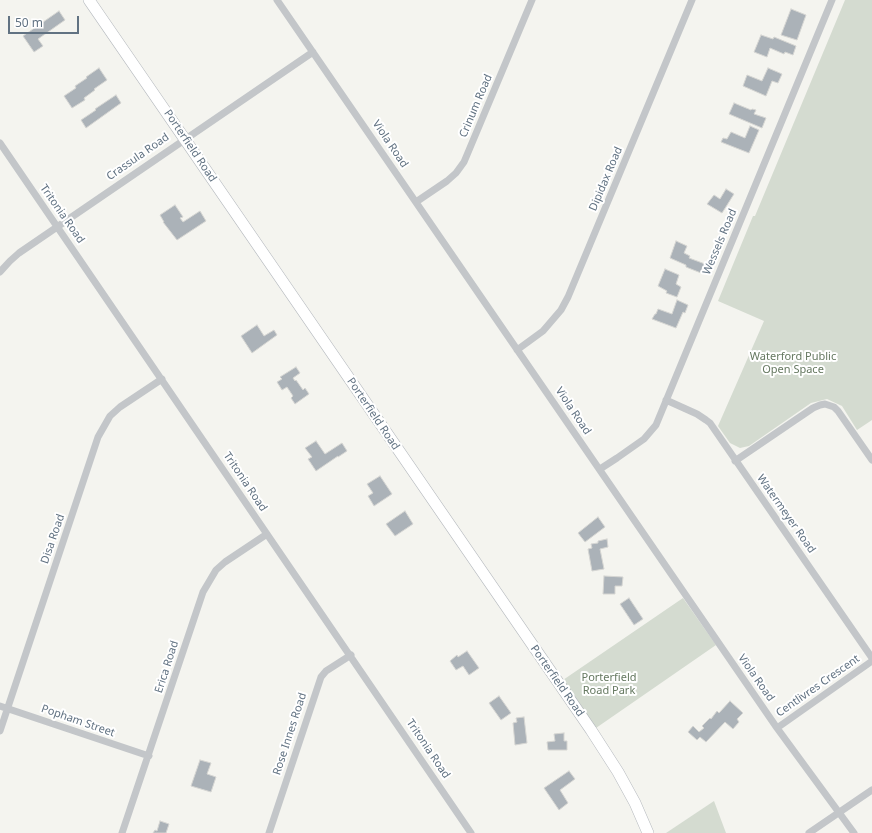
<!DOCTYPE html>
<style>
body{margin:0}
#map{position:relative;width:872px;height:833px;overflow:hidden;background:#f4f4ef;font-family:"Noto Sans",sans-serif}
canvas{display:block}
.scale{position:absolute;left:8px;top:16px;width:71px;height:18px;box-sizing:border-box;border:2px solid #617282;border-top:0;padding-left:5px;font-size:12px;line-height:14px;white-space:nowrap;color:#617282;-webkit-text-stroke:3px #fff;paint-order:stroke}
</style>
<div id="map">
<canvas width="872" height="833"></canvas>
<div class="scale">50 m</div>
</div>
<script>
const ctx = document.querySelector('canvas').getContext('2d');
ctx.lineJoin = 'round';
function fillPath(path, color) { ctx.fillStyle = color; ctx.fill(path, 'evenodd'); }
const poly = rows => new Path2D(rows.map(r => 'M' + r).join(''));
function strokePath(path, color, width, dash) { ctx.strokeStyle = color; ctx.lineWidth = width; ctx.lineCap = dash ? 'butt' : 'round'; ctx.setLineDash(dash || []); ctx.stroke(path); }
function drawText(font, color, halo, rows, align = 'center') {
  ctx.font = font + ' "Noto Sans",sans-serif'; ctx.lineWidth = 4; ctx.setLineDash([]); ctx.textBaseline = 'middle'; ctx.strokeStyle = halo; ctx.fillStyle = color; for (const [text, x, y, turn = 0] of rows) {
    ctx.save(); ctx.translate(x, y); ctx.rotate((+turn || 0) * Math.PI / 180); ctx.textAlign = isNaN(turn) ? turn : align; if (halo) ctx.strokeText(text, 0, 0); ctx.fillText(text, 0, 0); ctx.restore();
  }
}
fillPath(poly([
 [845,0,872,0,872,420,857,430,842,406,827,399,811,403,749,446,740,448,730,443,718,426,764,321,718,301,753,216,755,216],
 [683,598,716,645,596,728,563,680],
 [714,801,726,833,666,833]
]), '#d4dbd0');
const building = poly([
 [791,9,806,15,797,40,781,35,791,9],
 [59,11,65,20,38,39,43,46,34,52,23,36,59,11],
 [761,35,773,39,774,37,796,46,793,55,785,52,784,54,770,48,767,57,754,52,761,35],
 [99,68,107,80,94,89,95,90,84,98,85,100,72,108,64,96,76,88,75,86,87,78,86,77,99,68],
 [768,68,782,74,778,83,772,81,766,96,743,86,747,75,762,81,768,68],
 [116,95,121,103,86,128,81,120,96,110,95,109,116,95],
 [734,103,751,110,752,109,756,110,754,114,766,118,762,128,729,114,734,103],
 [750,126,759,130,749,153,721,142,723,138,727,139,731,132,745,138,750,126],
 [726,189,734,194,722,213,707,204,714,195,720,199,726,189],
 [175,205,183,217,180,218,183,222,200,211,206,221,177,240,163,222,164,222,160,215,175,205],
 [676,241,687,246,684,253,690,256,689,258,705,264,701,273,686,267,686,265,670,258,676,241],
 [665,269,679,275,676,284,681,287,677,297,666,293,667,291,658,286,665,269],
 [677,300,688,305,685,313,683,312,676,328,652,319,655,314,656,314,658,309,672,314,677,300],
 [257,325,264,336,274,330,277,335,252,353,241,336,257,325],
 [296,367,300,373,293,378,295,381,296,380,303,390,305,388,309,394,295,404,291,398,293,396,287,387,282,390,277,382,282,379,280,377,296,367],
 [316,441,325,454,342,443,347,451,338,457,338,456,316,471,308,459,312,457,305,448,316,441],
 [380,476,392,494,374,506,368,496,373,493,367,484,380,476],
 [405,511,413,524,395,536,386,524,405,511],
 [598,517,605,527,585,542,578,533,598,517],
 [607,539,608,547,600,549,604,569,592,571,588,549,592,548,591,544,598,543,598,541,607,539],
 [604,576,623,577,622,586,615,586,615,594,603,594,604,576],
 [629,598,643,619,634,625,620,604,629,598],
 [467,651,479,668,469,675,463,666,456,670,450,661,457,655,458,657,467,651],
 [499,696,511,713,501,720,489,703,499,696],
 [730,701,743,713,737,719,739,722,733,729,725,722,706,742,700,737,697,740,688,732,693,726,699,732,704,728,702,726,710,718,711,719,717,711,719,713,730,701],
 [524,717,527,743,515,745,513,723,517,722,516,718,524,717],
 [564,733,564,741,567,741,567,750,548,750,547,742,555,741,554,734,564,733],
 [200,760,211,763,207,774,216,777,211,792,191,786,200,760],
 [569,771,575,779,560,790,568,803,559,810,544,788,569,771],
 [160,821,169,824,166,833,153,833,155,830,157,831,160,821]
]);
fillPath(building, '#abb2b8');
strokePath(building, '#d5d5d2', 1);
const secondary = poly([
 [89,0,591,730,618,772,635,803,648,833]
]);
strokePath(secondary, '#b5b9be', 12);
strokePath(poly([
 [277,0,777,728,854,833],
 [0,143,471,833],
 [416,202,447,181,456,173,464,162,532,0],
 [0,272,10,261,19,253,313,52],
 [517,350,543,331,561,310,568,297,692,0],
 [666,400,697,414,706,420,710,423,872,658],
 [735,461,813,408,820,405,825,404,834,407,838,411,872,460],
 [600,469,617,458,644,439,656,425,832,0],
 [0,706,149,756],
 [777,728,872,661],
 [0,731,98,437,110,416,120,407,162,379],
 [122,833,203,592,216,570,225,562,267,534],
 [269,833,321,677,326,671,351,655],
 [809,833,872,790]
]), '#c3c6c9', 7);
strokePath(secondary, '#fff', 11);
drawText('11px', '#617282', '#fff', [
 ["Crinum Road",476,106,-67],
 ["Viola Road",390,144,56],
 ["Porterfield Road",190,146,56],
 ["Crassula Road",138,157,-35],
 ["Dipidax Road",606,179,-67],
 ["Tritonia Road",62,214,55],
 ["Wessels Road",720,242,-67],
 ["Viola Road",573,411,56],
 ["Porterfield Road",373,414,56],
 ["Tritonia Road",245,482,56],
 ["Watermeyer Road",786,514,55],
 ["Disa Road",53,539,-71],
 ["Erica Road",167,667,-72],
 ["Viola Road",756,678,55],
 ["Porterfield Road",557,681,55],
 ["Centlivres Crescent",818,686,-35],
 ["Popham Street",78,721,19],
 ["Rose Innes Road",290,734,-72],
 ["Tritonia Road",428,749,56]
]);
drawText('11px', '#657860', '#fff', [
 ["Waterford Public",793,357],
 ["Open Space",793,370],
 ["Porterfield",609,678],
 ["Road Park",609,691]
]);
</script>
